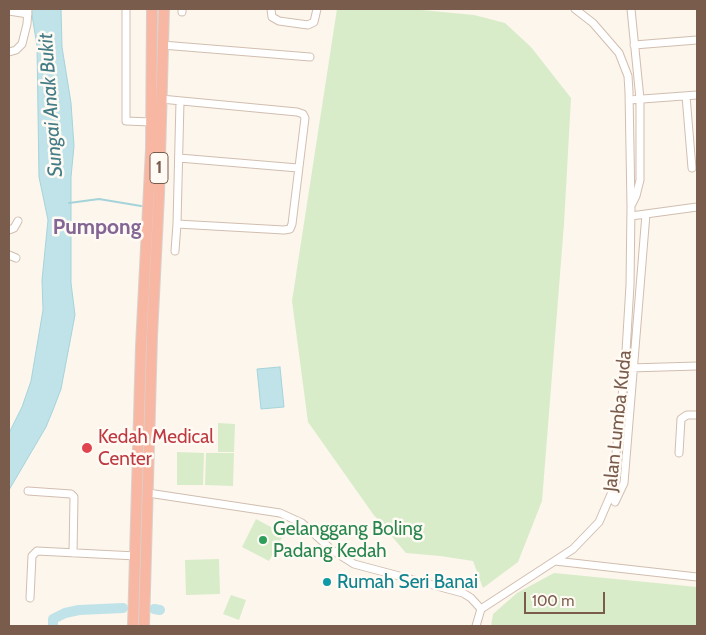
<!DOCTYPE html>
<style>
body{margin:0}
#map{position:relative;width:706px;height:635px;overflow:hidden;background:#fdf6ec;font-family:Cabin,sans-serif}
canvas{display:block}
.frame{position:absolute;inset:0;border:10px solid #7a5c4d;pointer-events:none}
.scale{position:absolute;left:524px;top:592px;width:81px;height:22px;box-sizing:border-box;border:2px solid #7a5c4d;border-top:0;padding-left:6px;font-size:15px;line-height:18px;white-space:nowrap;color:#7a5c4d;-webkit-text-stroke:4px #fffaf3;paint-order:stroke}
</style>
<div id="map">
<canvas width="706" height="635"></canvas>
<div class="frame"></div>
<div class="scale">100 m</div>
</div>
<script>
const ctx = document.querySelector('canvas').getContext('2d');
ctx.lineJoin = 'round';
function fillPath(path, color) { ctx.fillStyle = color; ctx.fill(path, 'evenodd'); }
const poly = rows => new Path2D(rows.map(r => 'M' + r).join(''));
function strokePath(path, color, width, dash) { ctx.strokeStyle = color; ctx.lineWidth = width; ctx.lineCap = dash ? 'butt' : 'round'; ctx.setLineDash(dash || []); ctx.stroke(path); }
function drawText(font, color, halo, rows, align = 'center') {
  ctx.font = font + ' Cabin,sans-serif'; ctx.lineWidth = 5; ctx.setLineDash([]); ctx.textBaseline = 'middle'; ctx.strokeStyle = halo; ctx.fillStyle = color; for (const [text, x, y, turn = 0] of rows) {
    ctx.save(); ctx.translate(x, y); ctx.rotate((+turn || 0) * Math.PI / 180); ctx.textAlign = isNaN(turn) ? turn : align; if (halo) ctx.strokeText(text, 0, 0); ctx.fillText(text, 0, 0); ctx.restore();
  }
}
fillPath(poly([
 [337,9,411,9,474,15,505,23,531,47,571,98,564,224,542,501,518,562,483,588,473,561,440,556,406,553,373,514,308,422,292,301],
 [218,423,235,424,234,452,218,452],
 [177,452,204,453,203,485,177,485],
 [206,453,234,453,233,486,205,485],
 [256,519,284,534,269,561,242,547],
 [219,559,220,594,186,595,185,560],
 [554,573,697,587,697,626,491,626,493,614,517,593],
 [231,595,246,600,239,620,223,614]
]), '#d8ecc9');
const water = poly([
 [31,9,61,9,62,47,71,103,74,146,71,177,71,283,75,315,61,389,53,410,46,427,9,490,9,433,22,407,31,381,43,310,42,280,48,220,39,177,37,46,31,9],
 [280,367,284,407,261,409,257,369,280,367]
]);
fillPath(water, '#bfe3e8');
strokePath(water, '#a5d3da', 1);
strokePath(poly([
 [69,203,99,199,141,206]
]), '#a5d3da', 2);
strokePath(poly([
 [154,609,160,610],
 [53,626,53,619,65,613,79,610,123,608]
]), '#bfe3e8', 10);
const minor = poly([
 [126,9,126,121,151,122],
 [271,9,272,17,279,21,308,25,314,22,317,9],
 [631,9,640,99,640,180,636,196,632,204],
 [9,11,28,14],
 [182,12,182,9],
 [162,45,310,57],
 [634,45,697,40],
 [9,52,16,50,22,44,27,24,28,9],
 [686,96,692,168],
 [161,99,297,112,303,114,305,118,292,224,290,229,284,230,177,224],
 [629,100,697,95],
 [179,158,298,168],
 [631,216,697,207],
 [9,230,14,228,18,221],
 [175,251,177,224,180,101],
 [9,255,16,258],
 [630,368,697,366],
 [679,453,681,419,687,415,697,415],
 [28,491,71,494,74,497,73,553],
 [148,493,280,513,302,523,332,550,354,564,463,593,471,598,481,609],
 [615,502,624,483,646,214],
 [555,561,697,577],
 [30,598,32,556,37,551,136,556],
 [481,609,573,549,599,522,612,492,625,368,630,285,631,207,629,92,628,76,619,53,593,23,575,9],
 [476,626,481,609]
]);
const highway = poly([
 [133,626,141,346,151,149,152,9],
 [144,626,152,336,159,195,164,9]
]);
strokePath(minor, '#d1beb0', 9);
strokePath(highway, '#dad1cd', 12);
strokePath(minor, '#fff', 7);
strokePath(highway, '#f7b7a3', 10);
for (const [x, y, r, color] of [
 [87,448,6,"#e0444e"],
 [263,540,5,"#2e9e5b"],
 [327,582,5,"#0f9aa8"]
]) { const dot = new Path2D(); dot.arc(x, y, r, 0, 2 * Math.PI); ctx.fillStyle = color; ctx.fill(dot); strokePath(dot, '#fffaf3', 2); }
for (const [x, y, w] of [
 [159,168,18]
]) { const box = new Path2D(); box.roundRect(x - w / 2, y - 15.5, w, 31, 4); ctx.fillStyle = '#fffaf3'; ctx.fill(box); strokePath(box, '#7a5c4d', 1); }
drawText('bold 18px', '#7a5c4d', null, [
 ["1",159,168]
]);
drawText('19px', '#7a5c4d', '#fffaf3', [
 ["Jalan Lumba Kuda",618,421,-84]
]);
drawText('19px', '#be3a42', '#fffaf3', [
 ["Kedah Medical",98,437],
 ["Center",98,459]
], 'left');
drawText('19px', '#27864d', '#fffaf3', [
 ["Gelanggang Boling",273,529],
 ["Padang Kedah",273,551]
], 'left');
drawText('19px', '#0d838f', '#fffaf3', [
 ["Rumah Seri Banai",337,582]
], 'left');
drawText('italic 20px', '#437c86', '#fffaf3', [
 ["Sungai Anak Bukit",51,105,-94]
]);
drawText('bold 21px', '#846695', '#fffaf3', [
 ["Pumpong",97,228]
]);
</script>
